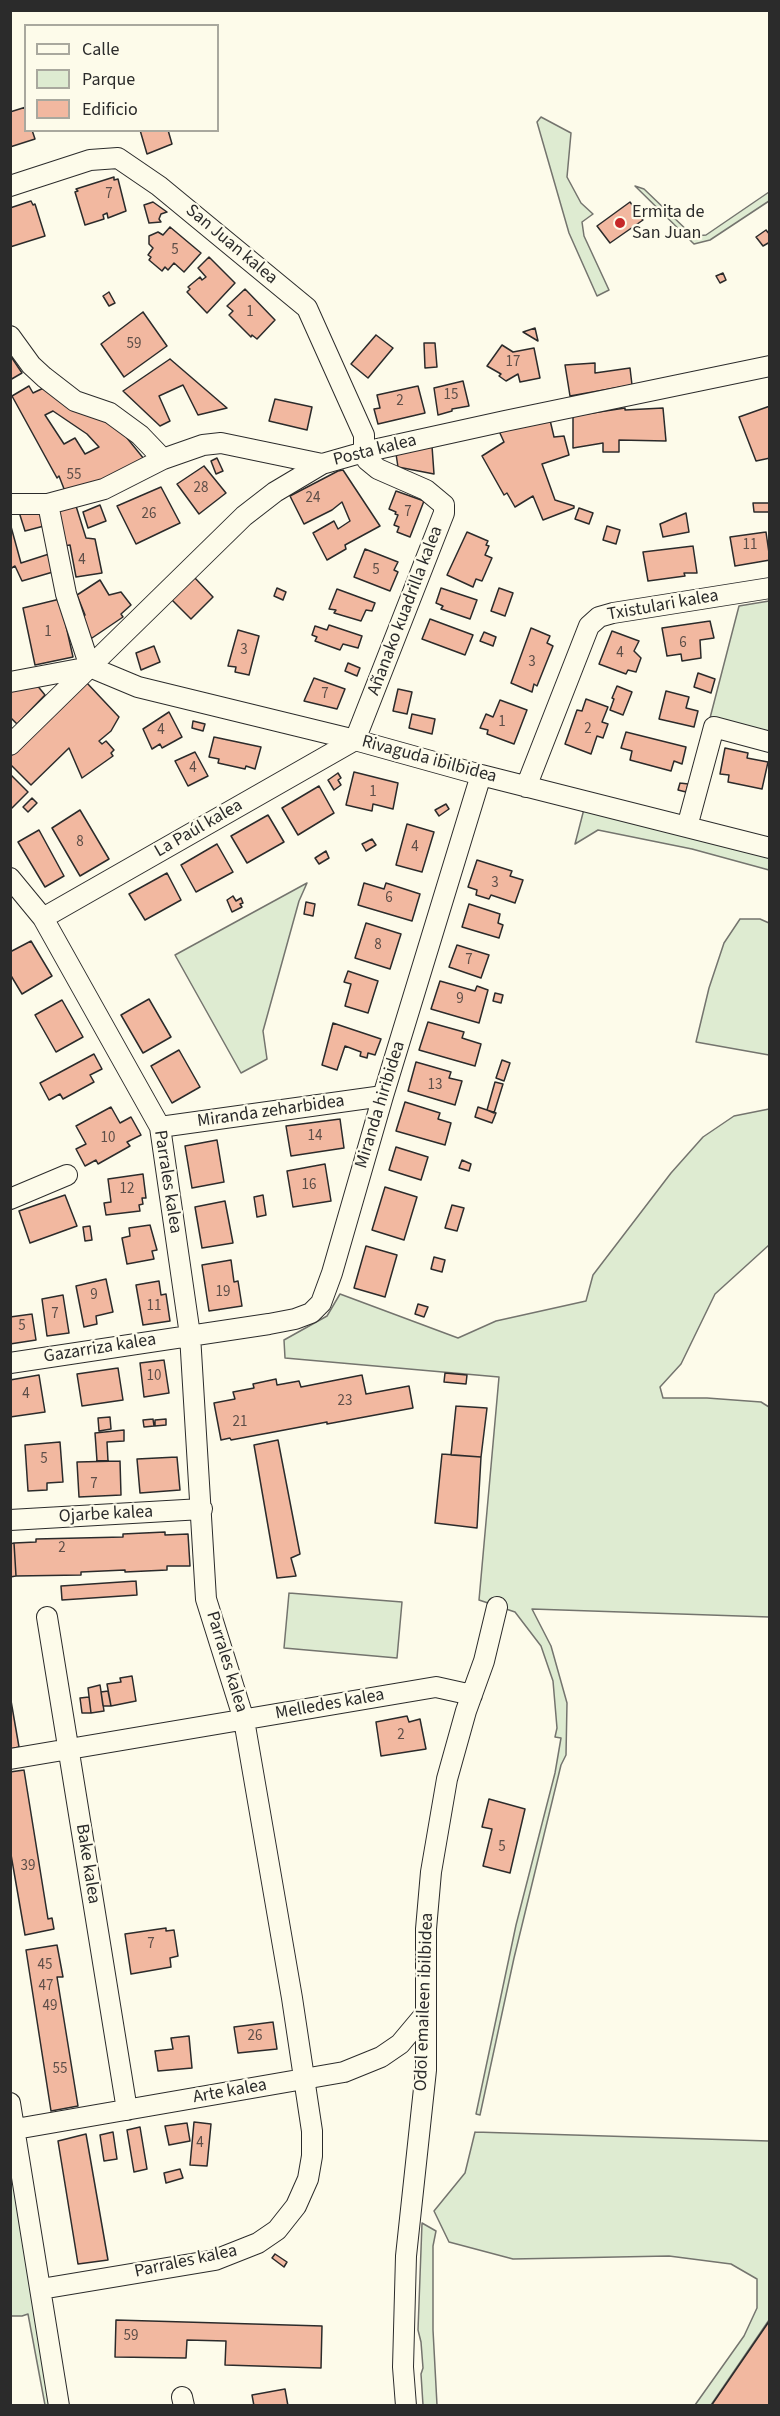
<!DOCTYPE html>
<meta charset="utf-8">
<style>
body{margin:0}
#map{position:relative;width:780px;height:2416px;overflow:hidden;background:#fdfbea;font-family:"Source Sans 3",sans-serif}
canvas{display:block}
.frame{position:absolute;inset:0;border:12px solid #2b2b2b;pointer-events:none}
.legend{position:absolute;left:24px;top:24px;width:195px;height:108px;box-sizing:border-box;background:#fdfbea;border:2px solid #a9a89e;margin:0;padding:8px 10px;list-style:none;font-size:18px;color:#2b2b2b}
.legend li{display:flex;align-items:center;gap:12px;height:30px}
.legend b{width:30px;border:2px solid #a9a89e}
</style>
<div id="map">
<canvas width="780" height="2416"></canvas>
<div class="frame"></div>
<ul class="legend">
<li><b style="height:8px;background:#fdfbea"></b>Calle</li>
<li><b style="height:16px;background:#deebd1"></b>Parque</li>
<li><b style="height:16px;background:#f2b8a0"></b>Edificio</li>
</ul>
</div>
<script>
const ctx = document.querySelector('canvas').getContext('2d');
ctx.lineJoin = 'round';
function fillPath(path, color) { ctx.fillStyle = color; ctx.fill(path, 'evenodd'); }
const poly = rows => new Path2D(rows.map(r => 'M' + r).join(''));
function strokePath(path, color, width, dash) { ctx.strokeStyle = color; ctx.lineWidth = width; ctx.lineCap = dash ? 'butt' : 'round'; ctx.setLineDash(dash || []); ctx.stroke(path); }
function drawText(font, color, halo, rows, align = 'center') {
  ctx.font = font + ' "Source Sans 3",sans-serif'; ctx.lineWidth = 4.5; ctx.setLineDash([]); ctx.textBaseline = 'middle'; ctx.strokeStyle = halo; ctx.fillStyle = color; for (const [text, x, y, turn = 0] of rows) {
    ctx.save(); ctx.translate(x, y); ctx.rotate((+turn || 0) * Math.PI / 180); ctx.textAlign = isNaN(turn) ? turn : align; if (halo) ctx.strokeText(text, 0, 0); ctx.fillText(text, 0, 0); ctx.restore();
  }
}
const green = poly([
 [541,117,571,133,567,177,581,203,593,214,582,222,584,236,609,290,597,296,569,233,537,122,541,117],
 [635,186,644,189,693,236,706,235,769,192,769,201,710,240,694,244,635,186],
 [769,601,769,733,710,718,739,606,769,601],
 [584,809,769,855,769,870,692,849,598,830,575,844,584,809],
 [307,883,299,901,263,1031,267,1059,241,1073,175,955,307,883],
 [740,919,760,919,769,923,769,1055,696,1042,709,988,724,943,740,919],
 [769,1109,769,1245,715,1294,681,1364,660,1387,663,1398,707,1398,761,1402,769,1407,769,1617,532,1609,551,1646,567,1703,566,1755,561,1765,514,1958,480,2115,476,2114,516,1925,555,1773,561,1738,555,1737,557,1728,553,1681,541,1646,515,1612,479,1600,499,1377,285,1358,284,1340,327,1316,340,1294,458,1338,496,1321,586,1301,593,1275,671,1173,703,1137,734,1116,769,1109],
 [289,1593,402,1602,397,1658,284,1648,289,1593],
 [475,2132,769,2141,769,2320,711,2405,695,2405,744,2336,757,2308,757,2279,731,2264,669,2256,513,2259,449,2242,434,2211,465,2173,475,2132],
 [10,2175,15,2182,50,2405,45,2405,28,2314,22,2316,11,2316,10,2175],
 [422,2223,436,2231,433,2246,433,2330,437,2405,423,2405,421,2374,423,2368,421,2342,418,2330,422,2223]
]);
fillPath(green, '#deebd1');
strokePath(green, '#74746e', 1.5);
const building = poly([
 [26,107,26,130,32,130,35,139,10,147,10,112,26,107],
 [140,130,168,130,172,144,147,154,140,130],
 [114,177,114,180,118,179,126,211,108,218,107,213,103,215,104,219,85,225,75,192,78,191,76,189,114,177],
 [31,201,33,205,35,204,45,236,10,247,10,208,31,201],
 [153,202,167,212,161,214,159,219,161,222,149,223,144,205,153,202],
 [630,202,643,220,610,243,597,226,630,202],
 [170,227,201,253,184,272,174,263,168,270,165,267,162,271,149,260,151,257,148,255,153,248,149,244,149,236,158,232,163,235,170,227],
 [766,230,770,235,770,242,763,246,756,237,766,230],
 [209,257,235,283,207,313,187,292,190,289,188,287,200,277,202,280,206,277,198,268,209,257],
 [723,273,726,280,720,283,716,276,723,273],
 [245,289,275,320,257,339,252,335,251,337,229,315,233,311,227,306,245,289],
 [109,292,115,303,109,306,103,296,109,292],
 [143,312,167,346,124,377,101,344,143,312],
 [535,328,538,341,523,332,535,328],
 [376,335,393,348,368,378,351,364,376,335],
 [424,343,435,343,437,367,425,368,424,343],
 [502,345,513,352,534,348,540,378,520,382,518,374,506,381,499,376,501,374,487,366,502,345],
 [10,355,22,373,10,380,10,355],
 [170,359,227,408,198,415,183,385,159,396,170,421,160,426,123,391,170,359],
 [595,363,595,373,630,368,632,385,570,396,565,365,595,363],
 [463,381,469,406,452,409,452,411,438,415,434,388,463,381],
 [52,384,104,415,128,436,127,438,144,459,99,482,66,494,59,476,57,478,12,396,29,386,33,393,52,384],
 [53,411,87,434,99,447,85,454,75,438,64,444,45,415,53,411],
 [418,386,425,413,378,424,374,409,380,408,377,395,418,386],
 [275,399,312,407,307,430,269,421,275,399],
 [770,406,770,458,756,461,739,417,770,406],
 [625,408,625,410,663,408,666,441,619,440,619,452,603,452,603,443,573,448,573,416,625,408],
 [550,420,554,437,564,436,569,455,542,464,555,500,574,506,574,508,543,520,533,496,515,507,507,493,504,495,482,456,504,442,499,431,550,420],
 [432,446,434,474,398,467,396,454,432,446],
 [217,458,223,471,216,474,211,461,217,458],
 [204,466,226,493,199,514,177,484,204,466],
 [343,470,380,526,345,545,346,549,327,560,313,533,334,521,338,529,350,521,342,502,332,510,304,524,290,496,338,471,343,470],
 [161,487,180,523,136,544,117,506,161,487],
 [396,491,424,501,410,537,397,532,399,527,394,525,398,515,395,514,396,512,389,509,396,491],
 [753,503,769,503,769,512,754,512,753,503],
 [100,505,106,521,88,528,83,512,100,505],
 [76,506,86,538,95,539,102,573,76,577,70,545,64,546,56,511,76,506],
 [579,508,593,513,589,524,575,519,579,508],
 [40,509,44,526,25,531,19,512,40,509],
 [686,513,689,532,663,537,660,524,686,513],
 [10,523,21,563,49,554,53,572,22,581,15,566,10,569,10,523],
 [607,526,620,530,616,544,603,540,607,526],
 [467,532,488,541,486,545,489,546,485,555,492,558,482,581,476,579,473,587,447,575,467,532],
 [766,532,770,560,735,566,730,537,766,532],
 [693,546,697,573,684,573,685,576,648,581,643,552,693,546],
 [365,549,398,562,394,570,398,572,390,591,354,577,365,549],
 [194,577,213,597,191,619,171,599,194,577],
 [100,580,109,595,121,592,131,605,121,614,123,617,92,638,85,633,81,619,85,615,77,595,100,580],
 [277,588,286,592,283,600,274,596,277,588],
 [441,588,477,600,470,619,441,609,443,606,436,603,441,588],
 [499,588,513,593,505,616,491,611,499,588],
 [337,589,375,603,372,611,366,610,361,621,334,613,336,610,329,609,337,589],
 [60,599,73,657,35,665,23,608,60,599],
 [430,619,473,635,465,655,422,639,430,619],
 [710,621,714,638,700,640,701,658,682,661,681,654,667,656,662,628,710,621],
 [329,625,362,636,358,648,343,644,340,650,315,641,317,637,312,635,315,626,327,630,329,625],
 [531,628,550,636,547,643,553,646,537,686,534,684,532,692,511,683,531,628],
 [238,630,259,636,249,675,235,672,236,667,228,666,238,630],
 [612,631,639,641,634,651,641,658,636,672,628,670,626,674,599,664,612,631],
 [484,632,496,637,493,646,480,641,484,632],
 [154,646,160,662,141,670,136,653,154,646],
 [348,663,360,668,357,676,345,671,348,663],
 [698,673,715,679,711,693,694,687,698,673],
 [314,678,345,689,337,709,304,701,314,678],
 [86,682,119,717,111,731,99,741,102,744,106,741,114,750,111,753,113,756,82,778,69,748,31,785,10,764,10,754,86,682],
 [36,684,45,695,17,724,10,717,10,690,36,684],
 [617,686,632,692,623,715,610,710,614,699,612,698,617,686],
 [398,689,412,692,407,714,393,711,398,689],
 [666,691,689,697,686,708,698,711,694,727,659,719,666,691],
 [586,699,608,707,602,722,608,724,603,738,597,736,591,754,565,744,577,710,582,711,586,699],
 [500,700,527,710,514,744,487,734,488,730,480,728,486,714,493,717,500,700],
 [169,712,182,737,162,748,160,744,152,749,143,729,169,712],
 [412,714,435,719,432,734,409,728,412,714],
 [193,721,205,724,203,731,192,728,193,721],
 [626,732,686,747,682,764,674,761,671,771,630,760,632,751,621,748,626,732],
 [214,737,261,747,255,769,246,766,245,769,218,763,219,759,209,757,214,737],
 [725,748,748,753,747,758,768,762,762,789,728,782,729,775,720,774,725,748],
 [195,752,208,776,188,786,175,761,195,752],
 [354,772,398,783,393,809,373,804,372,811,346,805,354,772],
 [338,773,341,778,338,780,341,785,334,790,328,780,338,773],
 [10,774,28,792,12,808,10,807,10,774],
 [680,783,688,784,686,792,678,790,680,783],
 [319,786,334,813,298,835,282,808,319,786],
 [32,798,37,803,28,812,23,807,32,798],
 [446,804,449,809,439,816,435,810,446,804],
 [80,810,109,859,80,876,52,828,80,810],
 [268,815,284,842,247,863,231,836,268,815],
 [407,824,434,832,422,872,396,865,407,824],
 [39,830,64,876,45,887,18,842,39,830],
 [372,839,376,845,366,851,362,844,372,839],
 [217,844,233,872,196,892,181,865,217,844],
 [326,851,329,858,319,864,315,858,326,851],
 [477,860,512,871,510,876,523,880,515,903,491,895,489,899,476,895,477,890,468,887,477,860],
 [167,873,181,900,145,920,129,894,167,873],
 [364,883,384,889,386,883,420,894,412,921,358,905,364,883],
 [233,896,236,901,241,898,243,903,240,904,242,907,232,912,227,900,233,896],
 [306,902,315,904,313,916,304,914,306,902],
 [469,904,500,914,498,923,503,925,499,938,462,927,469,904],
 [366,923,401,934,390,969,355,958,366,923],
 [31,941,52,976,22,994,10,974,10,952,31,941],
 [457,945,489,955,481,978,449,967,457,945],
 [348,971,378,981,368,1013,345,1006,351,984,344,982,348,971],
 [440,981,475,991,477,986,488,990,479,1023,431,1009,440,981],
 [495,993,503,995,501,1003,493,1001,495,993],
 [149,999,171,1037,143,1053,121,1015,149,999],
 [62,1000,83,1037,56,1052,35,1015,62,1000],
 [428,1022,464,1032,462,1038,481,1044,475,1066,419,1050,428,1022],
 [333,1023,381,1039,375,1055,368,1053,367,1058,360,1056,361,1052,345,1046,337,1070,322,1065,333,1023],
 [179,1050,200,1087,172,1103,151,1066,179,1050],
 [94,1054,102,1069,90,1075,94,1082,63,1099,60,1094,49,1100,40,1083,94,1054],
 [502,1060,510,1063,504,1081,496,1078,502,1060],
 [416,1062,451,1072,449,1078,462,1081,455,1105,408,1091,416,1062],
 [495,1082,503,1084,494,1113,487,1110,495,1082],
 [405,1102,440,1113,438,1119,451,1123,445,1145,396,1131,405,1102],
 [111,1107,120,1123,131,1117,141,1135,127,1142,130,1146,98,1164,96,1160,85,1166,76,1149,86,1144,76,1126,111,1107],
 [478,1107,496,1113,492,1123,475,1117,478,1107],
 [340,1119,344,1148,291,1156,286,1126,340,1119],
 [217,1140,224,1182,192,1188,185,1146,217,1140],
 [396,1147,428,1157,421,1180,389,1170,396,1147],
 [462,1160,471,1164,469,1171,459,1168,462,1160],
 [325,1164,331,1201,293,1207,287,1171,325,1164],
 [143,1174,146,1198,142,1198,143,1204,139,1205,140,1211,106,1215,104,1203,111,1202,108,1179,143,1174],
 [385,1187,417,1197,404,1240,372,1230,385,1187],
 [65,1195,77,1226,30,1243,19,1211,65,1195],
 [263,1195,266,1215,257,1217,254,1197,263,1195],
 [225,1201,233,1243,202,1248,195,1207,225,1201],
 [452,1205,464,1208,457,1231,445,1228,452,1205],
 [150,1225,157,1250,152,1251,154,1259,127,1264,122,1238,130,1236,129,1228,150,1225],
 [90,1226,92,1240,85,1241,83,1227,90,1226],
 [366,1246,397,1255,385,1297,354,1288,366,1246],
 [434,1257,445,1260,442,1272,431,1269,434,1257],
 [231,1260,234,1282,238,1281,242,1306,209,1311,202,1265,231,1260],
 [106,1279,113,1312,96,1316,97,1324,84,1327,76,1286,106,1279],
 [159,1281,161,1295,166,1294,170,1321,143,1325,136,1285,159,1281],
 [63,1295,69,1333,47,1336,42,1299,63,1295],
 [418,1304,428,1307,424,1317,415,1314,418,1304],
 [32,1314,36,1340,10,1344,10,1317,32,1314],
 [164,1360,169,1393,144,1397,140,1363,164,1360],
 [118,1368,123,1400,82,1406,77,1374,118,1368],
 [445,1373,467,1375,466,1384,444,1382,445,1373],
 [39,1375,45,1412,10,1417,10,1380,39,1375],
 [362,1375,366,1394,409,1386,413,1408,327,1424,327,1422,231,1440,230,1438,221,1440,214,1403,235,1399,233,1392,254,1388,253,1384,276,1379,277,1385,299,1381,301,1387,362,1375],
 [456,1406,487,1408,481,1457,451,1455,456,1406],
 [110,1417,111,1429,99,1431,98,1418,110,1417],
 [153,1419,154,1426,144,1427,143,1420,153,1419],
 [166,1419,166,1425,155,1426,155,1420,166,1419],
 [124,1430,124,1441,107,1442,108,1461,97,1461,95,1433,124,1430],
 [278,1440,300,1554,291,1558,296,1576,277,1578,254,1445,278,1440],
 [60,1442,63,1482,47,1483,47,1490,28,1491,25,1445,60,1442],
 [442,1454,481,1457,477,1528,435,1523,442,1454],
 [177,1457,180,1490,140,1493,137,1459,177,1457],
 [120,1461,121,1495,79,1497,77,1462,120,1461],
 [165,1532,165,1535,188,1534,190,1566,167,1566,167,1570,125,1572,125,1570,81,1572,81,1575,16,1576,14,1543,36,1542,36,1539,123,1537,123,1534,165,1532],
 [14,1543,16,1576,10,1577,10,1544,14,1543],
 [136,1581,137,1595,62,1600,61,1586,136,1581],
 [132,1676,136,1701,111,1706,107,1684,121,1682,120,1678,132,1676],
 [100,1685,104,1711,91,1713,88,1688,100,1685],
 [108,1691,111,1706,103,1706,101,1692,108,1691],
 [10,1695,19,1747,10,1749,10,1695],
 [89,1697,91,1713,82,1713,80,1698,89,1697],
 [407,1716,409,1722,420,1719,426,1749,381,1756,376,1722,407,1716],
 [24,1770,48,1919,52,1918,54,1929,25,1935,10,1849,10,1772,24,1770],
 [489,1799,525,1809,510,1873,483,1866,492,1829,482,1827,489,1799],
 [166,1928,166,1931,174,1930,178,1956,170,1958,171,1967,131,1974,125,1934,166,1928],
 [57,1945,63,1977,57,1977,78,2106,51,2111,26,1950,57,1945],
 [273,2022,277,2049,238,2053,234,2027,273,2022],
 [189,2036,192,2068,158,2071,155,2051,173,2049,171,2038,189,2036],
 [194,2122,211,2124,207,2166,190,2165,194,2122],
 [187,2123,190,2141,169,2145,165,2126,187,2123],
 [140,2127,147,2169,134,2172,127,2130,140,2127],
 [113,2132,117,2159,104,2161,100,2135,113,2132],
 [86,2134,108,2260,78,2264,58,2141,86,2134],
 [180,2169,183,2178,166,2183,164,2173,180,2169],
 [275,2254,287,2262,284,2267,272,2258,275,2254],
 [116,2320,322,2326,321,2368,225,2365,226,2341,187,2340,186,2358,115,2357,116,2320],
 [770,2320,770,2406,711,2406,770,2320],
 [285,2389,288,2406,254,2406,252,2395,285,2389]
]);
fillPath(building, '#f2b8a0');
strokePath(building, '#2b2b2b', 1.5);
const minor = poly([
 [10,186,90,160,118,158,159,186,307,308,364,435,364,452,367,460,378,469,426,490,444,505,444,513,355,740,43,918],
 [10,336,31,365,44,377,75,401,110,413,140,435,163,459],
 [10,504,48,504,104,489,163,459,203,445,221,443,322,464],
 [48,504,66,594,90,667],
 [90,667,138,687,355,740,481,775,770,848],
 [10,682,90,667],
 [10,745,244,516,275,492,322,464,364,452,505,421,770,366],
 [526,787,589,626,599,617,613,613,770,588],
 [687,827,714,727,770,742],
 [10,878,43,918,160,1127,190,1335,206,1599,244,1720,292,1998,312,2131,312,2156,308,2179,296,2206,277,2230,258,2243,215,2260,41,2289],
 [160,1127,383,1096],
 [10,1199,67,1175],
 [10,1363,269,1324,295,1319,311,1313,321,1303,332,1273,383,1096,481,775],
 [10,1520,202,1509],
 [47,1617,127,2110],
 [10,1759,436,1687,472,1695],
 [10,2103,59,2406],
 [10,2130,344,2072,381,2057,400,2044,426,2013],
 [182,2397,184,2406],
 [406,2406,403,2367,406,2256,426,2070,426,1929,431,1872,447,1779,466,1711,484,1661,497,1607]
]);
strokePath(minor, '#2b2b2b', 22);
strokePath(minor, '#fdfbea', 20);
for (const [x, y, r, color] of [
 [620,223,6,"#c62828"]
]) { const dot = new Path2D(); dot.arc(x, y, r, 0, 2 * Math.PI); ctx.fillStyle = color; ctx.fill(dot); strokePath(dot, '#fdfbea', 2); }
drawText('15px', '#5d4e48', null, [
 ["7",109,195],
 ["5",175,251],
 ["1",250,313],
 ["59",134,345],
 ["17",513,363],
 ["15",451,396],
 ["2",400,402],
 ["55",74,476],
 ["28",201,489],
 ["24",313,499],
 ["7",408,513],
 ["26",149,515],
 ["11",750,546],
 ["4",82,561],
 ["5",376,571],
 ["1",48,633],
 ["6",683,644],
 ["3",244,651],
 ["4",620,654],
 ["3",532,663],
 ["7",325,695],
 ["1",502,723],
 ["2",588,730],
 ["4",161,731],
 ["4",193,769],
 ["1",373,793],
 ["8",80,843],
 ["4",415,848],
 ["3",495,884],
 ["6",389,899],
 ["8",378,946],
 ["7",469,961],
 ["9",460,1000],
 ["13",435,1086],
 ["14",315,1137],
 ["10",108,1139],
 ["16",309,1186],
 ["12",127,1190],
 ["19",223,1293],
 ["9",94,1296],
 ["11",154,1307],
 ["7",55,1315],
 ["5",22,1327],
 ["10",154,1377],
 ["4",26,1395],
 ["23",345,1402],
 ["21",240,1423],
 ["5",44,1460],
 ["7",94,1485],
 ["2",62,1549],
 ["2",401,1736],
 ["5",502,1848],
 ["39",28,1867],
 ["7",151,1945],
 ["45",45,1966],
 ["47",46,1987],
 ["49",50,2007],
 ["26",255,2037],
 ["55",60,2070],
 ["4",200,2144],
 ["59",131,2337]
]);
drawText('18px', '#2b2b2b', '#fdfbea', [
 ["Ermita de",632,213],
 ["San Juan",632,234]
], 'left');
drawText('18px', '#2b2b2b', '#fdfbea', [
 ["San Juan kalea",231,245,40],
 ["Posta kalea",375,451,-14],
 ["Txistulari kalea",663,606,-10],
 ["Añanako kuadrilla kalea",406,611,-69],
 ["Rivaguda ibilbidea",429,760,15],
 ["La Paúl kalea",199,829,-30],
 ["Miranda hiribidea",381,1105,-73],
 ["Miranda zeharbidea",271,1112,-8],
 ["Parrales kalea",167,1182,81],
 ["Gazarriza kalea",100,1349,-9],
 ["Ojarbe kalea",106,1515,-3],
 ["Parrales kalea",226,1662,73],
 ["Melledes kalea",330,1705,-10],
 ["Bake kalea",87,1864,81],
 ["Odol emaileen ibilbidea",425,2002,-88],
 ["Arte kalea",230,2092,-10],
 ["Parrales kalea",186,2262,-12]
]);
</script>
